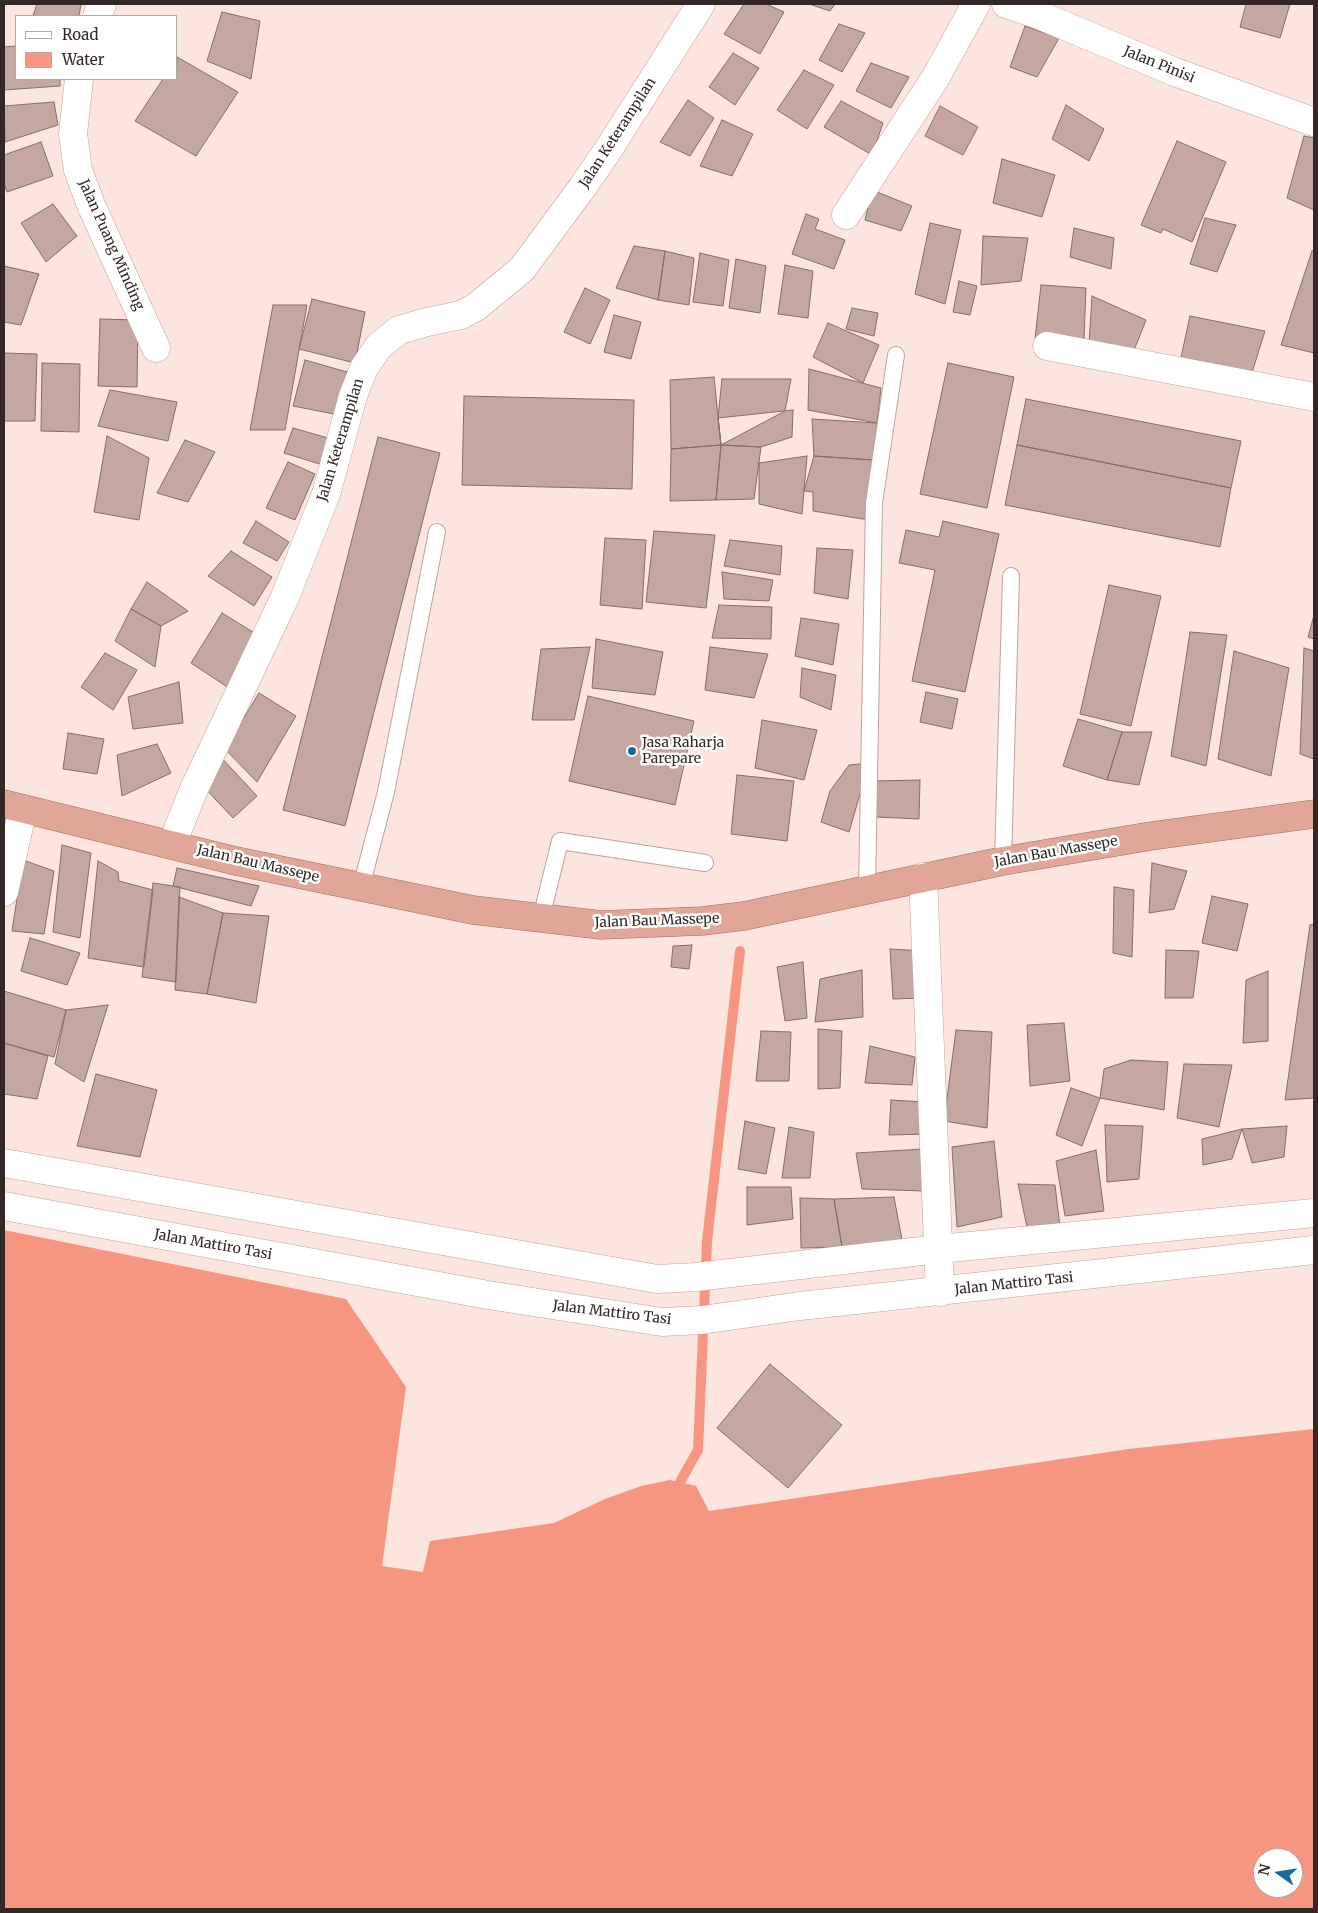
<!DOCTYPE html>
<style>
body{margin:0}
#map{position:relative;width:1318px;height:1913px;overflow:hidden;background:#fde5df;font-family:Merriweather,serif}
canvas{display:block}
.frame{position:absolute;inset:0;border:5px solid #332825;pointer-events:none}
.legend{position:absolute;left:15px;top:15px;width:162px;height:65px;box-sizing:border-box;background:#fff;border:1px solid #ada9a8;margin:0;padding:6px 9px;list-style:none;font-size:15px;color:#332825}
.legend li{display:flex;align-items:center;gap:10px;height:25px}
.legend b{width:25px;border:1px solid #ada9a8}
.north{position:absolute;left:1253px;top:1848px;width:50px;height:50px;box-sizing:border-box;background:#fff;border:1px solid #ada9a8;border-radius:50%;rotate:283deg;font-size:14px;font-weight:700;line-height:20px;text-align:center;color:#332825}
.north::after{content:'';display:block;margin:auto;width:18px;height:22px;background:#1b689b;clip-path:polygon(50% 0,100% 100%,50% 72%,0 100%)}
</style>
<div id="map">
<canvas width="1318" height="1913"></canvas>
<div class="frame"></div>
<ul class="legend">
<li><b style="height:6px;background:#fff"></b>Road</li>
<li><b style="height:14px;background:#f79680"></b>Water</li>
</ul>
<div class="north">N</div>
</div>
<script>
const ctx = document.querySelector('canvas').getContext('2d');
ctx.lineJoin = 'round';
function fillPath(path, color) { ctx.fillStyle = color; ctx.fill(path, 'evenodd'); }
const poly = rows => new Path2D(rows.map(r => 'M' + r).join(''));
function strokePath(path, color, width, dash) { ctx.strokeStyle = color; ctx.lineWidth = width; ctx.lineCap = dash ? 'butt' : 'round'; ctx.setLineDash(dash || []); ctx.stroke(path); }
function drawText(font, color, halo, rows, align = 'center') {
  ctx.font = font + ' Merriweather,serif'; ctx.lineWidth = 5; ctx.setLineDash([]); ctx.textBaseline = 'middle'; ctx.strokeStyle = halo; ctx.fillStyle = color; for (const [text, x, y, turn = 0] of rows) {
    ctx.save(); ctx.translate(x, y); ctx.rotate((+turn || 0) * Math.PI / 180); ctx.textAlign = isNaN(turn) ? turn : align; if (halo) ctx.strokeText(text, 0, 0); ctx.fillText(text, 0, 0); ctx.restore();
  }
}
fillPath(poly([
 [4,1230,346,1299,406,1387,382,1566,423,1572,430,1541,554,1523,605,1499,641,1486,670,1480,696,1486,709,1511,1129,1449,1314,1429,1314,1909,4,1909],
 [1263,1858,1293,1858,1293,1888,1263,1888]
]), '#f79680');
strokePath(poly([
 [680,1482,698,1450,707,1241,740,951]
]), '#f79680', 10);
const building = poly([
 [37,4,81,4,79,16,33,16,37,4],
 [744,4,766,4,784,12,760,54,724,34,744,4],
 [809,4,835,4,830,11,809,4],
 [1246,4,1290,4,1280,38,1240,27,1246,4],
 [222,12,260,21,251,79,207,61,222,12],
 [839,24,865,33,842,72,819,60,839,24],
 [1025,26,1059,38,1037,77,1010,67,1025,26],
 [16,46,16,79,60,79,60,86,4,90,4,47,16,46],
 [733,53,759,68,735,105,709,87,733,53],
 [177,57,238,92,196,156,135,121,163,79,176,79,177,57],
 [871,63,909,77,891,108,856,91,871,63],
 [804,70,834,85,807,129,777,110,804,70],
 [688,100,714,118,690,156,660,142,688,100],
 [841,101,883,123,872,155,824,127,841,101],
 [54,102,58,125,5,142,4,106,54,102],
 [1066,105,1104,129,1089,161,1052,139,1066,105],
 [940,106,978,127,963,155,925,136,940,106],
 [722,120,753,134,732,176,700,166,722,120],
 [1304,136,1314,138,1314,210,1287,198,1304,136],
 [1177,141,1226,162,1192,242,1163,229,1161,233,1141,225,1177,141],
 [41,142,53,176,7,192,4,183,4,155,41,142],
 [1002,159,1055,175,1042,217,993,203,1002,159],
 [872,190,912,206,901,231,865,220,872,190],
 [53,204,77,236,46,262,21,223,53,204],
 [806,214,819,219,815,229,845,240,834,269,792,254,806,214],
 [1205,218,1236,225,1217,272,1190,264,1205,218],
 [930,223,961,230,945,304,915,294,930,223],
 [1074,228,1114,238,1111,269,1070,257,1074,228],
 [983,236,1028,238,1021,281,981,285,983,236],
 [634,246,665,251,658,300,616,288,634,246],
 [665,251,694,258,689,305,658,300,665,251],
 [1312,251,1314,251,1314,353,1281,345,1312,251],
 [700,253,729,260,723,306,693,302,700,253],
 [736,259,766,266,760,313,729,308,736,259],
 [785,265,813,271,808,318,778,314,785,265],
 [4,266,39,274,21,325,4,322,4,266],
 [959,281,977,286,970,315,953,312,959,281],
 [1041,285,1086,288,1084,339,1035,339,1041,285],
 [585,288,610,300,590,344,564,332,585,288],
 [1092,296,1146,320,1131,358,1089,345,1092,296],
 [312,299,365,312,355,363,299,349,312,299],
 [273,305,307,305,285,430,250,430,273,305],
 [852,308,878,313,874,336,846,329,852,308],
 [614,315,641,322,631,359,604,352,614,315],
 [1190,316,1265,331,1250,379,1180,362,1190,316],
 [100,319,138,320,137,387,98,386,100,319],
 [828,323,879,345,863,383,813,357,828,323],
 [4,353,37,354,35,421,4,421,4,353],
 [305,360,347,372,334,414,293,406,305,360],
 [42,363,80,364,79,432,41,431,42,363],
 [948,363,1014,377,987,508,920,494,948,363],
 [809,369,881,388,877,423,808,410,809,369],
 [714,377,721,445,671,449,670,380,714,377],
 [722,379,791,379,785,411,721,445,718,418,722,379],
 [110,390,177,402,168,441,98,426,110,390],
 [464,396,634,400,632,489,462,485,464,396],
 [1026,399,1241,441,1231,488,1017,445,1026,399],
 [793,410,792,437,761,447,721,445,718,418,793,410],
 [812,419,877,423,873,460,814,456,812,419],
 [293,428,335,440,323,465,284,453,293,428],
 [107,436,149,458,139,520,94,512,107,436],
 [378,437,440,453,345,826,283,810,378,437],
 [185,440,215,452,188,502,157,493,185,440],
 [721,445,716,500,670,501,671,449,721,445],
 [721,445,761,447,754,499,716,500,721,445],
 [1017,445,1231,488,1220,547,1005,505,1017,445],
 [807,456,802,514,759,504,759,463,807,456],
 [814,456,873,460,869,520,813,511,813,492,804,491,814,456],
 [288,462,315,474,295,520,266,508,288,462],
 [256,521,289,542,277,561,243,543,256,521],
 [943,521,999,534,965,692,912,681,935,570,899,563,906,530,939,537,943,521],
 [654,531,715,535,706,608,646,602,654,531],
 [605,538,646,540,642,609,600,605,605,538],
 [730,540,782,546,780,575,724,566,730,540],
 [817,548,853,550,848,599,814,593,817,548],
 [231,551,272,577,254,606,208,576,231,551],
 [722,572,773,580,769,601,724,599,722,572],
 [147,582,188,611,161,626,131,609,147,582],
 [1109,585,1161,596,1131,726,1080,714,1109,585],
 [719,605,772,607,771,639,712,638,719,605],
 [131,609,161,626,155,667,115,641,131,609],
 [222,613,261,637,229,688,191,663,222,613],
 [1314,615,1314,639,1308,637,1314,615],
 [801,618,839,624,833,665,795,656,801,618],
 [1190,632,1227,635,1206,766,1171,756,1190,632],
 [596,639,663,652,655,695,592,688,596,639],
 [590,647,574,720,532,720,541,649,590,647],
 [710,647,768,654,754,698,705,690,710,647],
 [1304,648,1314,651,1314,759,1300,754,1304,648],
 [1234,651,1289,668,1271,776,1218,759,1234,651],
 [105,653,137,670,113,710,81,687,105,653],
 [802,668,836,675,831,710,800,697,802,668],
 [179,682,183,723,133,729,128,697,179,682],
 [926,692,958,699,952,729,920,722,926,692],
 [259,693,296,716,257,782,225,749,259,693],
 [588,696,694,721,675,805,569,781,588,696],
 [1078,719,1122,732,1107,780,1063,766,1078,719],
 [762,720,817,730,804,780,755,768,762,720],
 [1122,732,1152,732,1139,785,1107,780,1122,732],
 [68,733,104,739,97,774,63,769,68,733],
 [157,744,171,773,122,796,117,755,157,744],
 [218,754,257,796,233,818,201,784,218,754],
 [869,763,849,832,821,822,830,791,849,765,869,763],
 [737,775,794,781,787,841,731,834,737,775],
 [920,780,919,819,876,817,874,781,920,780],
 [62,845,91,853,80,938,53,932,62,845],
 [23,860,54,871,44,934,12,931,23,860],
 [98,861,118,872,119,881,153,890,144,967,88,958,98,861],
 [1152,863,1187,871,1174,909,1149,913,1152,863],
 [177,868,259,886,251,906,173,886,177,868],
 [153,883,180,887,176,982,142,977,153,883],
 [1114,887,1134,890,1132,957,1113,953,1114,887],
 [1212,896,1248,904,1237,951,1202,943,1212,896],
 [179,897,223,913,207,994,175,990,179,897],
 [223,913,269,916,256,1003,207,994,223,913],
 [1314,924,1314,1098,1285,1100,1310,925,1314,924],
 [30,938,80,953,67,985,21,971,30,938],
 [692,945,689,969,671,967,673,946,692,945],
 [890,949,924,951,922,998,893,999,890,949],
 [1166,950,1199,951,1193,998,1165,998,1166,950],
 [803,962,807,1018,785,1021,777,967,803,962],
 [862,970,863,1017,815,1022,820,979,862,970],
 [1268,971,1268,1041,1243,1043,1246,980,1268,971],
 [4,991,66,1010,54,1057,4,1043,4,991],
 [108,1005,84,1082,55,1064,66,1010,108,1005],
 [1064,1023,1070,1081,1030,1086,1027,1025,1064,1023],
 [818,1029,842,1031,840,1088,818,1089,818,1029],
 [956,1030,992,1032,987,1128,944,1121,956,1030],
 [761,1031,791,1032,789,1081,756,1081,761,1031],
 [4,1043,48,1056,37,1099,4,1094,4,1043],
 [870,1046,915,1057,912,1085,865,1083,870,1046],
 [1131,1060,1168,1062,1164,1110,1100,1098,1104,1069,1131,1060],
 [1184,1064,1232,1065,1219,1127,1177,1118,1184,1064],
 [96,1074,157,1090,140,1157,77,1146,96,1074],
 [1071,1088,1100,1098,1082,1146,1056,1135,1071,1088],
 [891,1100,925,1102,929,1134,889,1135,891,1100],
 [745,1121,775,1128,766,1174,738,1169,745,1121],
 [1105,1125,1143,1126,1139,1179,1107,1182,1105,1125],
 [1287,1126,1284,1157,1252,1163,1242,1129,1287,1126],
 [789,1127,814,1132,810,1178,782,1178,789,1127],
 [1242,1129,1232,1159,1203,1165,1202,1139,1242,1129],
 [994,1141,1002,1217,957,1227,952,1147,994,1141],
 [923,1149,926,1191,862,1189,856,1153,923,1149],
 [1096,1150,1104,1211,1065,1216,1056,1161,1096,1150],
 [1018,1184,1055,1185,1060,1227,1027,1227,1018,1184],
 [747,1187,791,1187,793,1219,747,1225,747,1187],
 [894,1197,902,1240,842,1247,834,1199,894,1197],
 [800,1198,834,1199,842,1247,801,1248,800,1198],
 [770,1364,842,1425,788,1488,717,1428,770,1364]
]);
fillPath(building, '#c3a7a0');
strokePath(building, '#876d67', 1);
const service = poly([
 [1003,861,1011,576],
 [361,887,386,792,437,532],
 [867,889,874,503,896,355],
 [541,918,560,841,705,863]
]);
const minor = poly([
 [1006,4,1039,15,1175,72,1314,122],
 [97,16,102,4],
 [79,79,73,134,78,170,91,205,156,348],
 [846,215,936,77,976,4],
 [1047,346,1314,397],
 [172,844,194,789,285,597,326,494,353,396,364,368,379,346,399,330,427,322,461,315,476,307,522,269,582,188,608,150,701,4],
 [923,877,940,1292],
 [4,892,23,809]
]);
const secondary = poly([
 [4,1163,657,1279,696,1277,939,1249,1314,1213],
 [4,1206,488,1295,662,1322,702,1320,800,1306,1314,1250]
]);
const trunk = poly([
 [4,804,236,861,473,910,601,925,702,921,744,916,1003,861,1151,836,1314,814]
]);
strokePath(service, '#bfa29c', 18);
strokePath(minor, '#bfa29c', 29);
strokePath(secondary, '#bfa29c', 29);
strokePath(trunk, '#a06c60', 29);
strokePath(service, '#fff', 16);
strokePath(minor, '#fff', 28);
strokePath(secondary, '#fff', 28);
strokePath(trunk, '#e2a698', 28);
for (const [x, y, r, color] of [
 [632,751,5,"#1b689b"]
]) { const dot = new Path2D(); dot.arc(x, y, r, 0, 2 * Math.PI); ctx.fillStyle = color; ctx.fill(dot); strokePath(dot, '#fff', 2); }
drawText('14px', '#332825', '#fff', [
 ["Jalan Pinisi",1159,65,22],
 ["Jalan Keterampilan",618,133,-57],
 ["Jalan Puang Minding",111,245,66],
 ["Jalan Keterampilan",341,440,-73],
 ["Jalan Bau Massepe",1056,852,-10],
 ["Jalan Bau Massepe",258,864,13],
 ["Jalan Bau Massepe",657,921,-2],
 ["Jalan Mattiro Tasi",213,1245,10],
 ["Jalan Mattiro Tasi",1014,1284,-6],
 ["Jalan Mattiro Tasi",612,1313,7]
]);
drawText('14px', '#332825', '#fff', [
 ["Jasa Raharja",642,743],
 ["Parepare",642,759]
], 'left');
</script>
